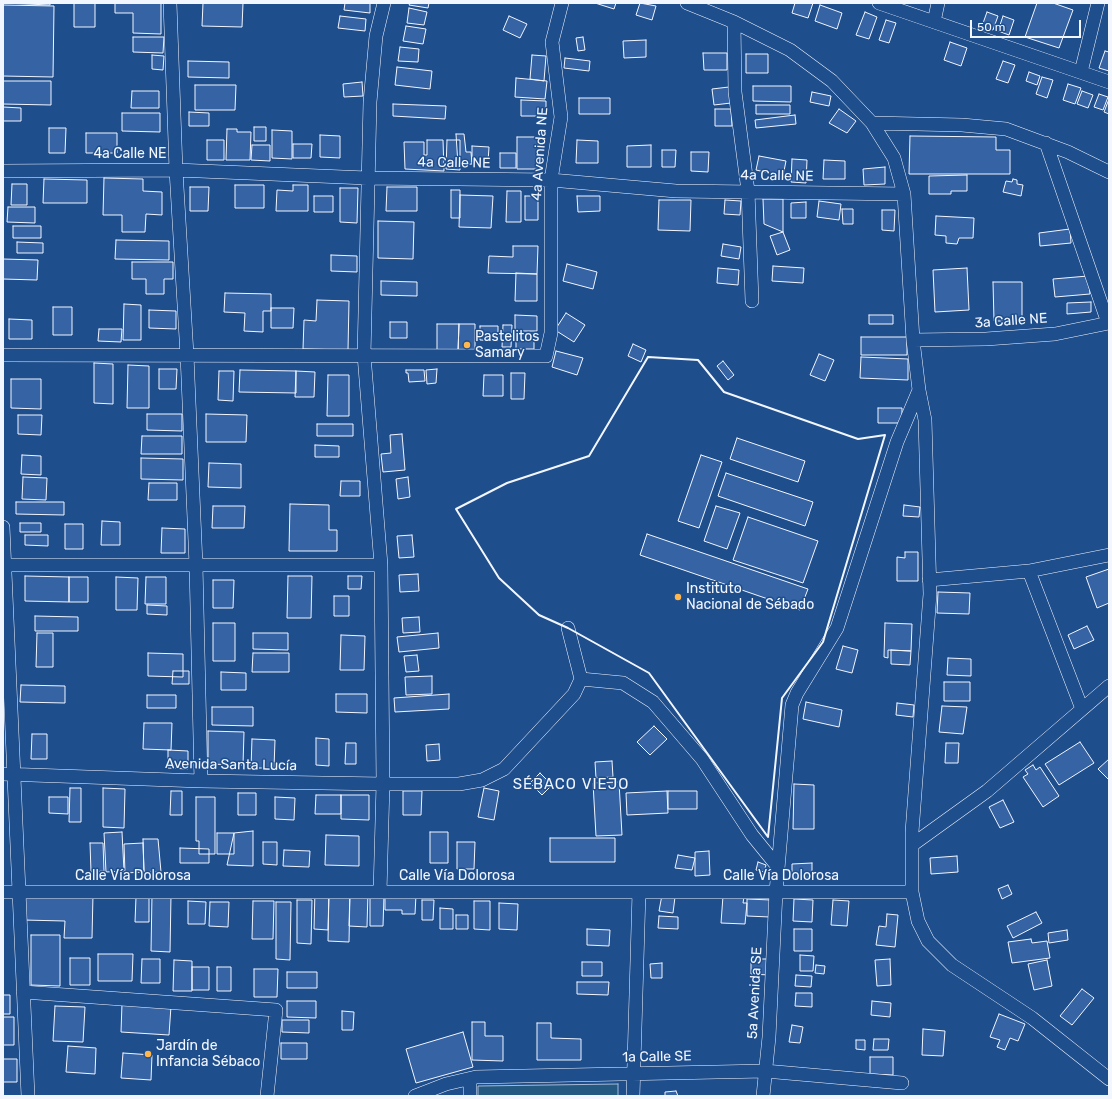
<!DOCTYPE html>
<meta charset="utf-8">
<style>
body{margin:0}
#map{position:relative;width:1112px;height:1099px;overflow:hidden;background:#1f4e8c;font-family:Rubik,sans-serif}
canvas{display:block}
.frame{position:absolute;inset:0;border:4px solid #f2f6ff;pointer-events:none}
.scale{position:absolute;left:970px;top:20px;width:111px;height:18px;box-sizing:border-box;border:2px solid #f2f6ff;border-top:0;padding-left:5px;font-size:12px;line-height:14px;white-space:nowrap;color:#f2f6ff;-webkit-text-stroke:3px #1f4e8c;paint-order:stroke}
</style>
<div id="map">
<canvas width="1112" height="1099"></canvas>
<div class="frame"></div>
<div class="scale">50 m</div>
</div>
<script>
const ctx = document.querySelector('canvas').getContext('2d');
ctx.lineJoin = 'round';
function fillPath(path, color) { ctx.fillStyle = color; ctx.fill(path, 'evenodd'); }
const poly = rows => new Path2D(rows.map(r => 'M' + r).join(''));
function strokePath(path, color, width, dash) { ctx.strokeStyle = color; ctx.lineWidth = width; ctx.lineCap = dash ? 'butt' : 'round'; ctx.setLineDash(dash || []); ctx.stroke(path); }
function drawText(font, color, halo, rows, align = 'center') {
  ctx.font = font + ' Rubik,sans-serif'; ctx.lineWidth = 3; ctx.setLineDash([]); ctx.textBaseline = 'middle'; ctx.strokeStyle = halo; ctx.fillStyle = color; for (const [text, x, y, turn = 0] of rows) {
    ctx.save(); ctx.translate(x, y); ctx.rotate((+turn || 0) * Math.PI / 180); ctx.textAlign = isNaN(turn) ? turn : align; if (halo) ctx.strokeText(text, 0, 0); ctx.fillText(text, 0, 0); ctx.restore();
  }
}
const green = poly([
 [618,1084,618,1096,478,1096,478,1086,618,1084]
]);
fillPath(green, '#245a82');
strokePath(green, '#a8bbd7', 1);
const building = poly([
 [3,3,50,3,50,5,3,3],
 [74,3,95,3,95,27,74,27,74,3],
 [115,3,161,3,161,34,133,33,133,13,115,13,115,3],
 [203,3,243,3,242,27,202,26,203,3],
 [345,3,370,3,370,13,344,10,345,3],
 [410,3,429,3,428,8,409,5,410,3],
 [595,3,616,3,614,9,595,3],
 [640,3,656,6,652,20,636,15,640,3],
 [795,3,813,3,808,18,792,13,795,3],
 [1037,3,1053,3,1073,10,1059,48,1025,37,1037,3],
 [3,5,54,6,53,77,3,76,3,5],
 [820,5,842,13,837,29,815,21,820,5],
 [409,8,427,12,424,25,407,23,409,8],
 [865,12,877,17,869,39,856,35,865,12],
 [987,12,998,16,993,30,982,26,987,12],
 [340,16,366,19,365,31,338,28,340,16],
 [509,16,527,24,520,38,503,30,509,16],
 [1003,16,1014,20,1009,35,998,31,1003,16],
 [886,20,896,23,889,43,879,40,886,20],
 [406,26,426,29,423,44,403,41,406,26],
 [133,37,164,37,163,53,133,52,133,37],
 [583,37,585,50,578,51,576,38,583,37],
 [646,40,646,57,624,58,623,41,646,40],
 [950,42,967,48,961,66,944,60,950,42],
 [400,47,419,49,418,62,398,61,400,47],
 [1105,51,1109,52,1109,71,1099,68,1105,51],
 [703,53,727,53,727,70,704,70,703,53],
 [746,54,768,54,768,73,746,73,746,54],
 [152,55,164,56,163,70,152,69,152,55],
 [532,55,546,56,544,81,530,79,532,55],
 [565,58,590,61,589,71,564,68,565,58],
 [188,61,229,62,229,78,188,77,188,61],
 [1003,61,1015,65,1008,83,996,79,1003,61],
 [397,67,432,71,430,89,395,85,397,67],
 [1029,72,1040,76,1037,85,1026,81,1029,72],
 [1042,77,1053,80,1047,98,1036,94,1042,77],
 [516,78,547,81,545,99,515,97,516,78],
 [3,81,51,81,51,105,3,104,3,81],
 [362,82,363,96,344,97,343,84,362,82],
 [1068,84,1081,88,1075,104,1063,100,1068,84],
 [195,85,236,85,235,110,195,110,195,85],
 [753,86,791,86,791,102,753,101,753,86],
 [729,87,731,103,714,105,712,89,729,87],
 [132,91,159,91,159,108,131,108,132,91],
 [1082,91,1093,95,1088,108,1077,104,1082,91],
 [812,92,831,96,829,106,810,102,812,92],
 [1099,94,1108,97,1103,110,1094,107,1099,94],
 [579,98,610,98,610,114,579,114,579,98],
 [1109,99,1109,114,1104,112,1109,99],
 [521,100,546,101,546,116,521,116,521,100],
 [393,104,446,106,445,119,393,116,393,104],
 [756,105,790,105,790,114,756,114,756,105],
 [3,107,21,108,21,121,3,121,3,107],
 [715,109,731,109,732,126,715,126,715,109],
 [839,109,856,121,847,133,829,123,839,109],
 [189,112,209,113,209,126,189,126,189,112],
 [122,113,160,113,160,132,122,131,122,113],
 [795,115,796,124,756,128,755,120,795,115],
 [254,127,266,127,266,141,254,141,254,127],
 [49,128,66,128,65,153,49,153,49,128],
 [227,129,237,129,237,132,251,132,250,160,226,160,227,129],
 [272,130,292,131,292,159,272,158,272,130],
 [86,133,117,133,117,153,86,153,86,133],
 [456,134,464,134,466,152,471,152,472,164,458,165,456,134],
 [320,135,340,136,340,158,320,157,320,135],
 [910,136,996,137,996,150,1010,150,1010,174,909,174,910,136],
 [517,137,538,137,538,169,517,169,517,137],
 [207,140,224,140,224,160,207,160,207,140],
 [427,140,443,140,444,171,405,169,404,142,424,142,424,155,427,155,427,140],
 [447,140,460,140,460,170,446,169,447,140],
 [577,140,598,141,598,163,576,163,577,140],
 [293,144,312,144,311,158,293,158,293,144],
 [252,145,270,145,270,161,251,160,252,145],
 [651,145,651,167,627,167,627,146,651,145],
 [472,146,489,147,488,162,472,162,472,146],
 [662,150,676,150,675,167,662,167,662,150],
 [691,152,709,152,708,172,691,171,691,152],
 [500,153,516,153,516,168,500,168,500,153],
 [759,156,786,161,783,176,756,170,759,156],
 [792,159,807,160,806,183,791,182,792,159],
 [824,160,845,161,845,179,823,179,824,160],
 [885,167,885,184,864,185,863,169,885,167],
 [967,175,967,191,951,191,951,194,929,194,929,176,967,175],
 [104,178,143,179,143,191,162,192,162,215,146,214,145,232,122,232,122,215,103,215,104,178],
 [44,179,87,180,87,203,43,203,44,179],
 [1013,179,1017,180,1017,184,1023,185,1021,196,1003,192,1006,181,1012,182,1013,179],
 [12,184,27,184,27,205,11,205,12,184],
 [235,185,264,185,264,208,235,208,235,185],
 [293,185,308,185,308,211,276,211,277,190,293,191,293,185],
 [190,187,209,187,208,211,190,211,190,187],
 [387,187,417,187,417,211,386,211,387,187],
 [340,188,358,188,357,223,340,222,340,188],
 [451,190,460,190,460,218,451,218,451,190],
 [507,191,521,191,521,222,506,222,507,191],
 [460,195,493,196,491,228,459,227,460,195],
 [314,196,333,196,333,212,314,212,314,196],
 [525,196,538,196,538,220,525,220,525,196],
 [577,196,600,196,600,211,578,212,577,196],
 [763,199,783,199,783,232,764,224,763,199],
 [659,200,691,200,690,231,658,230,659,200],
 [725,200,741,201,740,215,724,214,725,200],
 [819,201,841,204,839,220,817,217,819,201],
 [806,202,806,218,791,218,791,203,806,202],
 [8,207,35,207,35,223,7,222,8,207],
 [842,209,853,209,853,224,843,224,842,209],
 [882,210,895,210,894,231,882,230,882,210],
 [936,216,974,218,973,238,959,238,957,244,946,243,946,236,935,235,936,216],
 [378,221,414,222,413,259,378,258,378,221],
 [13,226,41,226,41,238,13,238,13,226],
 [1070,229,1071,243,1040,246,1039,233,1070,229],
 [783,232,790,250,777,255,770,236,783,232],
 [116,240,169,241,169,260,115,259,116,240],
 [17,242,43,243,43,253,17,253,17,242],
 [723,244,741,247,739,259,721,256,723,244],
 [513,246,538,246,537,274,488,273,489,256,513,257,513,246],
 [331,255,357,256,357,272,331,271,331,255],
 [3,259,38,260,37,280,3,279,3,259],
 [132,262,173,262,173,279,164,279,164,294,146,294,146,279,132,279,132,262],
 [567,264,597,272,593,289,563,281,567,264],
 [773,266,804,268,803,283,772,281,773,266],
 [718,268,739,270,738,285,717,283,718,268],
 [967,268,969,310,935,312,933,270,967,268],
 [516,273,537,274,537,301,515,301,516,273],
 [1088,276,1090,294,1055,297,1053,279,1088,276],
 [381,281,417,282,417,296,381,295,381,281],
 [993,282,1022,282,1022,321,994,321,993,282],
 [225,293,271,294,271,311,263,311,263,332,244,331,245,313,224,312,225,293],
 [317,300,349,301,348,350,303,349,304,320,316,321,317,300],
 [1091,302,1091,312,1067,314,1067,303,1091,302],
 [124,304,141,305,141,340,123,340,124,304],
 [53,307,72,307,72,335,53,335,53,307],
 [271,308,294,308,293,328,271,328,271,308],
 [149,310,176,311,176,329,149,328,149,310],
 [566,313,585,325,574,342,555,330,566,313],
 [515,315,537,316,537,331,515,331,515,315],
 [869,315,893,315,893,324,869,324,869,315],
 [9,319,32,320,32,339,9,339,9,319],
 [390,322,407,322,407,338,390,338,390,322],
 [437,324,459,324,458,352,437,352,437,324],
 [459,324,475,324,475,352,458,352,459,324],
 [503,325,512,325,511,347,502,347,503,325],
 [480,326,498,326,498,341,480,340,480,326],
 [99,329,122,329,121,342,98,341,99,329],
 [516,333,534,334,534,349,516,349,516,333],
 [861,337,907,337,907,355,861,355,861,337],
 [633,344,646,350,641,362,628,356,633,344],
 [556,351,583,358,577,375,552,367,556,351],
 [819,354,834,360,825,381,810,375,819,354],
 [861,357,908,359,908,380,860,378,861,357],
 [723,361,734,375,728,380,717,366,723,361],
 [94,363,113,364,113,404,94,403,94,363],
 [128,365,149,366,149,408,127,408,128,365],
 [159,369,177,369,176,389,159,389,159,369],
 [437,369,436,383,427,384,426,370,437,369],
 [240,370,296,371,296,393,239,392,240,370],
 [406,370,424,370,425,381,409,382,408,373,406,373,406,370],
 [219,371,234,371,233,401,218,400,219,371],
 [296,371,315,372,314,397,295,397,296,371],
 [511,373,525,373,524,399,511,399,511,373],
 [328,375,349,375,349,416,327,416,328,375],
 [484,375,503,375,503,396,483,396,484,375],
 [11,379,41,379,41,409,11,408,11,379],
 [878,408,902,408,902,423,878,423,878,408],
 [147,414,182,414,182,431,147,430,147,414],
 [206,414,247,415,246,442,206,442,206,414],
 [18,415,42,415,41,435,18,434,18,415],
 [317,424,353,424,353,436,317,436,317,424],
 [402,434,405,470,383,472,381,454,391,453,390,435,402,434],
 [142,436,182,436,182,454,141,454,142,436],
 [737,438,805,461,798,482,730,459,737,438],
 [315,445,339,446,339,457,315,457,315,445],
 [22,455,41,456,41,475,21,474,22,455],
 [701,455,722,462,699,528,678,521,701,455],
 [141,458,183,459,183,480,141,479,141,458],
 [209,463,241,464,241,488,208,487,209,463],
 [726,473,813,502,805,526,718,496,726,473],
 [23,477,47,478,46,500,22,499,23,477],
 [408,477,410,497,398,499,396,479,408,477],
 [341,481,360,481,360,496,340,496,341,481],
 [149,483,177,483,177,500,148,500,149,483],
 [16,502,64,502,64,515,16,514,16,502],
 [290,504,329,505,329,530,337,530,337,551,289,551,290,504],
 [904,505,920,507,919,517,903,516,904,505],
 [213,506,245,506,244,528,212,528,213,506],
 [716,506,740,513,727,549,704,541,716,506],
 [748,517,818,541,803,583,733,560,748,517],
 [102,521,120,522,120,545,101,545,102,521],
 [20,523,41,523,41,532,20,532,20,523],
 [65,524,83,524,83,549,65,549,65,524],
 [162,528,185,529,185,553,161,553,162,528],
 [647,534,808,589,800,610,640,555,647,534],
 [25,535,48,535,48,546,25,545,25,535],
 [412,535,414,557,399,558,397,536,412,535],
 [905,552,918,552,918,581,897,581,897,557,905,558,905,552],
 [1109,569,1109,603,1097,608,1086,577,1109,569],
 [418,574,419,591,400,592,399,575,418,574],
 [25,576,69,577,69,602,25,601,25,576],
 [288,576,312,576,311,618,287,618,288,576],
 [348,576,362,576,361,589,348,589,348,576],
 [69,577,88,577,88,602,69,602,69,577],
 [116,577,138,578,137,610,116,610,116,577],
 [146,577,166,577,166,604,145,604,146,577],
 [213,580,234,580,233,608,213,608,213,580],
 [938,592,970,593,969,614,937,613,938,592],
 [334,596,349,596,349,616,334,616,334,596],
 [147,605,167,606,167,615,147,614,147,605],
 [35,616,78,617,78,631,35,631,35,616],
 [419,617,420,632,403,633,402,618,419,617],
 [213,623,235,623,235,661,213,661,213,623],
 [885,623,912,624,911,651,888,650,888,658,884,657,885,623],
 [1087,626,1094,640,1074,649,1068,635,1087,626],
 [37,633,53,633,53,667,36,667,37,633],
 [253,633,288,633,288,650,253,649,253,633],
 [438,633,439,648,399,652,397,637,438,633],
 [341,635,365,636,364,670,340,670,341,635],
 [843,646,858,650,852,673,836,669,843,646],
 [891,650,911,651,910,665,891,664,891,650],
 [148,653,183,654,183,677,148,676,148,653],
 [253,653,289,653,289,672,252,672,253,653],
 [417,655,419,671,406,672,404,656,417,655],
 [948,658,971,659,971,676,947,675,948,658],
 [173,671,189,671,189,684,172,684,173,671],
 [221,672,246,673,246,690,221,690,221,672],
 [432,676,432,694,406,695,405,677,432,676],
 [944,682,970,682,970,701,944,701,944,682],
 [21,685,65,686,65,703,20,702,21,685],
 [336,694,367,694,367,713,336,712,336,694],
 [449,694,449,709,395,712,394,698,449,694],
 [147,695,176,695,176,708,147,708,147,695],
 [806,702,842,710,839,727,803,719,806,702],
 [897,703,914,705,913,717,896,715,897,703],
 [942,706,967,707,963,734,939,732,942,706],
 [212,707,253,707,253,726,212,725,212,707],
 [144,723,172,723,171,750,143,749,144,723],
 [654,726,667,739,650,755,637,742,654,726],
 [208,731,244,732,243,765,208,764,208,731],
 [32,734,47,734,47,759,31,759,32,734],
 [316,738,329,739,329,766,316,765,316,738],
 [252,739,275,740,274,768,251,768,252,739],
 [1080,742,1094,763,1059,785,1045,764,1080,742],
 [346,743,356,743,356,764,345,764,346,743],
 [946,743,959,743,958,763,945,763,946,743],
 [439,744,440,760,427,761,426,745,439,744],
 [168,750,188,751,188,769,168,768,168,750],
 [1109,759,1109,780,1098,769,1109,759],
 [612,761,613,777,596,778,595,762,612,761],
 [1033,765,1036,770,1040,767,1059,796,1043,807,1023,777,1028,774,1025,770,1033,765],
 [540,773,552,785,542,795,530,783,540,773],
 [619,782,622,835,596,836,593,783,619,782],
 [794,784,814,785,814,829,793,829,794,784],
 [70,788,81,788,81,822,69,822,70,788],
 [103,788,125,789,124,828,103,827,103,788],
 [484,788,499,791,494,820,478,817,484,788],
 [171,791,182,791,182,815,170,815,171,791],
 [403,791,422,791,421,815,403,815,403,791],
 [667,791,668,813,627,815,626,793,667,791],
 [668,791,697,791,697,809,668,809,668,791],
 [238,793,256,793,256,815,238,815,238,793],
 [316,795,341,795,341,814,315,814,316,795],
 [341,795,369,795,369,820,341,819,341,795],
 [49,797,68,797,68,814,49,813,49,797],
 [196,797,215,797,215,854,199,854,199,841,196,841,196,797],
 [275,797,295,798,294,820,275,819,275,797],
 [1003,800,1014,822,1000,828,989,807,1003,800],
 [253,831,253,866,227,865,234,833,253,831],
 [122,832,124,871,106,872,104,833,122,832],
 [430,832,448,832,448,863,430,863,430,832],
 [217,833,234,833,234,854,217,854,217,833],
 [326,835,359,836,359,866,325,865,326,835],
 [550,838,615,838,615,862,550,862,550,838],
 [143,839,158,839,161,872,144,872,143,839],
 [263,842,277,842,277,865,263,864,263,842],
 [457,842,475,842,474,869,457,869,457,842],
 [90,843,103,843,104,871,91,872,90,843],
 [143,843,144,872,125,873,124,844,143,843],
 [180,848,209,849,209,863,180,863,180,848],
 [284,850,310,851,309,867,283,866,284,850],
 [709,851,710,875,695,876,695,852,709,851],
 [678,855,695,858,692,870,675,868,678,855],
 [957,856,958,872,931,874,930,858,957,856],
 [758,862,766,865,764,872,756,870,758,862],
 [812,863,812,877,792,878,792,864,812,863],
 [1008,885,1012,894,1002,899,998,889,1008,885],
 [315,891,329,891,328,930,314,929,315,891],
 [329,891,350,891,349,942,328,941,329,891],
 [350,891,368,892,367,927,349,926,350,891],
 [24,893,93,894,92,938,64,938,65,921,23,920,24,893],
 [152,895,171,895,170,952,151,951,152,895],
 [370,895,384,895,383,926,370,926,370,895],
 [385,895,416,895,415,914,402,914,402,910,385,910,385,895],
 [662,895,675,897,673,913,659,911,662,895],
 [723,896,744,897,743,903,747,903,745,924,721,923,723,896],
 [136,897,149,897,149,922,135,922,136,897],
 [747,899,771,900,770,917,747,916,747,899],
 [794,899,813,900,812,922,793,921,794,899],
 [297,900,312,900,311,944,297,943,297,900],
 [422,900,434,900,433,920,422,920,422,900],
 [833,900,849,901,847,926,831,925,833,900],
 [188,901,206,902,205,924,188,924,188,901],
 [253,901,274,901,273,939,252,939,253,901],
 [474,901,490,901,490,930,474,929,474,901],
 [210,902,229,902,228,927,209,926,210,902],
 [276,902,291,902,290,960,276,959,276,902],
 [499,903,518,904,517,930,499,929,499,903],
 [440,908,453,909,453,929,440,929,440,908],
 [1036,912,1042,923,1013,938,1007,926,1036,912],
 [887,914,898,915,895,947,876,945,879,926,886,927,887,914],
 [456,915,468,915,468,929,456,929,456,915],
 [659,916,678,917,678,929,658,928,659,916],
 [587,929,610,930,609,946,587,945,587,929],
 [794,929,812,929,812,951,794,951,794,929],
 [1067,930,1068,940,1049,943,1048,933,1067,930],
 [31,935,60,935,60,986,31,985,31,935],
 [1031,939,1032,943,1047,941,1050,958,1012,963,1008,942,1031,939],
 [98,954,133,954,132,981,98,981,98,954],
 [800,955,814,956,813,971,800,971,800,955],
 [70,958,90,958,90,985,70,985,70,958],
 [142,959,160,959,160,983,141,983,142,959],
 [751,959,769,959,769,975,751,974,751,959],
 [890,959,891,985,877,986,875,960,890,959],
 [174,960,192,961,192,991,173,991,174,960],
 [1047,960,1052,986,1034,990,1028,964,1047,960],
 [582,962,602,962,602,976,582,976,582,962],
 [662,963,662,978,651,978,650,964,662,963],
 [816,965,825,966,824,974,815,973,816,965],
 [192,967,209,967,209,990,192,990,192,967],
 [217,967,231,967,231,991,217,991,217,967],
 [254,969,278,969,277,997,254,997,254,969],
 [287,972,317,972,317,988,287,988,287,972],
 [796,975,812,976,811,987,795,986,796,975],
 [577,982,609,982,608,995,577,994,577,982],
 [1082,989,1094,998,1072,1025,1060,1016,1082,989],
 [796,993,812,993,812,1007,795,1006,796,993],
 [3,995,10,995,10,1014,3,1014,3,995],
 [287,1001,316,1001,316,1018,287,1017,287,1001],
 [872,1001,891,1003,890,1017,871,1015,872,1001],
 [122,1004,171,1006,169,1035,121,1032,122,1004],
 [55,1006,85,1007,83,1042,53,1041,55,1006],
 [342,1011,354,1012,353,1030,342,1030,342,1011],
 [999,1014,1025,1024,1018,1041,1010,1038,1005,1050,997,1047,1000,1040,990,1037,999,1014],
 [3,1017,14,1017,14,1045,3,1045,3,1017],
 [282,1020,309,1020,309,1033,282,1032,282,1020],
 [472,1022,485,1022,485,1036,503,1036,503,1061,472,1060,472,1022],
 [537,1023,551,1023,551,1038,581,1039,581,1060,537,1060,537,1023],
 [792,1025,803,1027,800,1043,789,1042,792,1025],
 [923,1029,945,1031,943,1056,922,1055,923,1029],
 [463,1032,473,1067,416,1083,406,1049,463,1032],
 [874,1039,889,1039,888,1050,873,1050,874,1039],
 [856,1040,865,1040,865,1050,856,1049,856,1040],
 [281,1043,307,1043,307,1059,281,1059,281,1043],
 [68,1046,96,1048,95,1074,66,1072,68,1046],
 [123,1053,152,1055,151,1080,121,1078,123,1053],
 [870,1057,893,1057,893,1075,870,1074,870,1057],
 [3,1059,17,1059,17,1082,3,1082,3,1059],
 [676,1091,678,1096,665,1096,665,1092,676,1091]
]);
fillPath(building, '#3563a3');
strokePath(building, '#f2f6ff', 1);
const street = poly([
 [170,3,176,170,187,355,196,565,201,781],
 [687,3,734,22,790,50,832,81,872,123,894,158,904,194,913,340,919,390,925,420,930,594,912,832,912,892,918,921,928,941,952,965,1032,1018,1109,1079],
 [879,3,1109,82],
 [734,22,735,92,748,191,752,301],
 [934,22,938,3],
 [1081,72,1098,3],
 [872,123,962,125,1006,129,1068,152,1109,172],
 [1046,143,1108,323],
 [3,171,176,170,367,178,551,180,676,191,904,194],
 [913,340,986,339,1055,334,1109,323],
 [3,355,546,356,551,333,551,180,561,117,552,42,562,3],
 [3,527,28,1096],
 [3,565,381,565],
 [1029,571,1082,709],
 [929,580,1029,571,1109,555],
 [581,679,623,683,653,702,702,759,752,835,778,867],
 [3,774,201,781,383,784,459,784,482,780,504,769,574,694,581,679,568,628],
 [912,845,987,791,1109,686],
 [3,892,912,892],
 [380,892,383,784,381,565,364,355,370,102,376,36,384,3],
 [23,992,276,1010,267,1096],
 [470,1079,470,1096],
 [415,1096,446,1084,476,1077,765,1071,902,1083],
 [633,1096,639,892],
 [763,1096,769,1037,776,892,792,705,797,693,837,628,897,442,919,390]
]);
strokePath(street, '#f2f6ff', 14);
strokePath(street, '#1f4e8c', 13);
strokePath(poly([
 [648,357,698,360,724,392,858,439,885,435,823,642,782,698,768,837,649,673,568,628,539,615,499,578,456,509,507,483,589,456,648,357]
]), '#f2f6ff', 2);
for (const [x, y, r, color] of [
 [467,345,4,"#ffb74d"],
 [678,597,4,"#ffb74d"],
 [148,1054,4,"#ffb74d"]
]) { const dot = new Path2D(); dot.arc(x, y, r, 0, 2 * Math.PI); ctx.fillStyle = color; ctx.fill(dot); strokePath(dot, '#1f4e8c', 1.5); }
drawText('14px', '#f2f6ff', '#1f4e8c', [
 ["4a Calle NE",130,154],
 ["4a Avenida NE",540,154,-86],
 ["4a Calle NE",454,163,1],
 ["4a Calle NE",777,176,1],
 ["3a Calle NE",1011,321,-4],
 ["Avenida Santa Lucía",231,765,1],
 ["Calle Vía Dolorosa",133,876],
 ["Calle Vía Dolorosa",457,876],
 ["Calle Vía Dolorosa",781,876],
 ["5a Avenida SE",755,993,-87],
 ["1a Calle SE",657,1057,-1]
]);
drawText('14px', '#f2f6ff', '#1f4e8c', [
 ["Pastelitos",475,337],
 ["Samary",475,353],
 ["Instituto",686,589],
 ["Nacional de Sébado",686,605],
 ["Jardín de",156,1046],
 ["Infancia Sébaco",156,1062]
], 'left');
ctx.letterSpacing = '1px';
drawText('15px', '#f2f6ff', '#1f4e8c', [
 ["SÉBACO VIEJO",571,785]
]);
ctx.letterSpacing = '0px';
</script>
